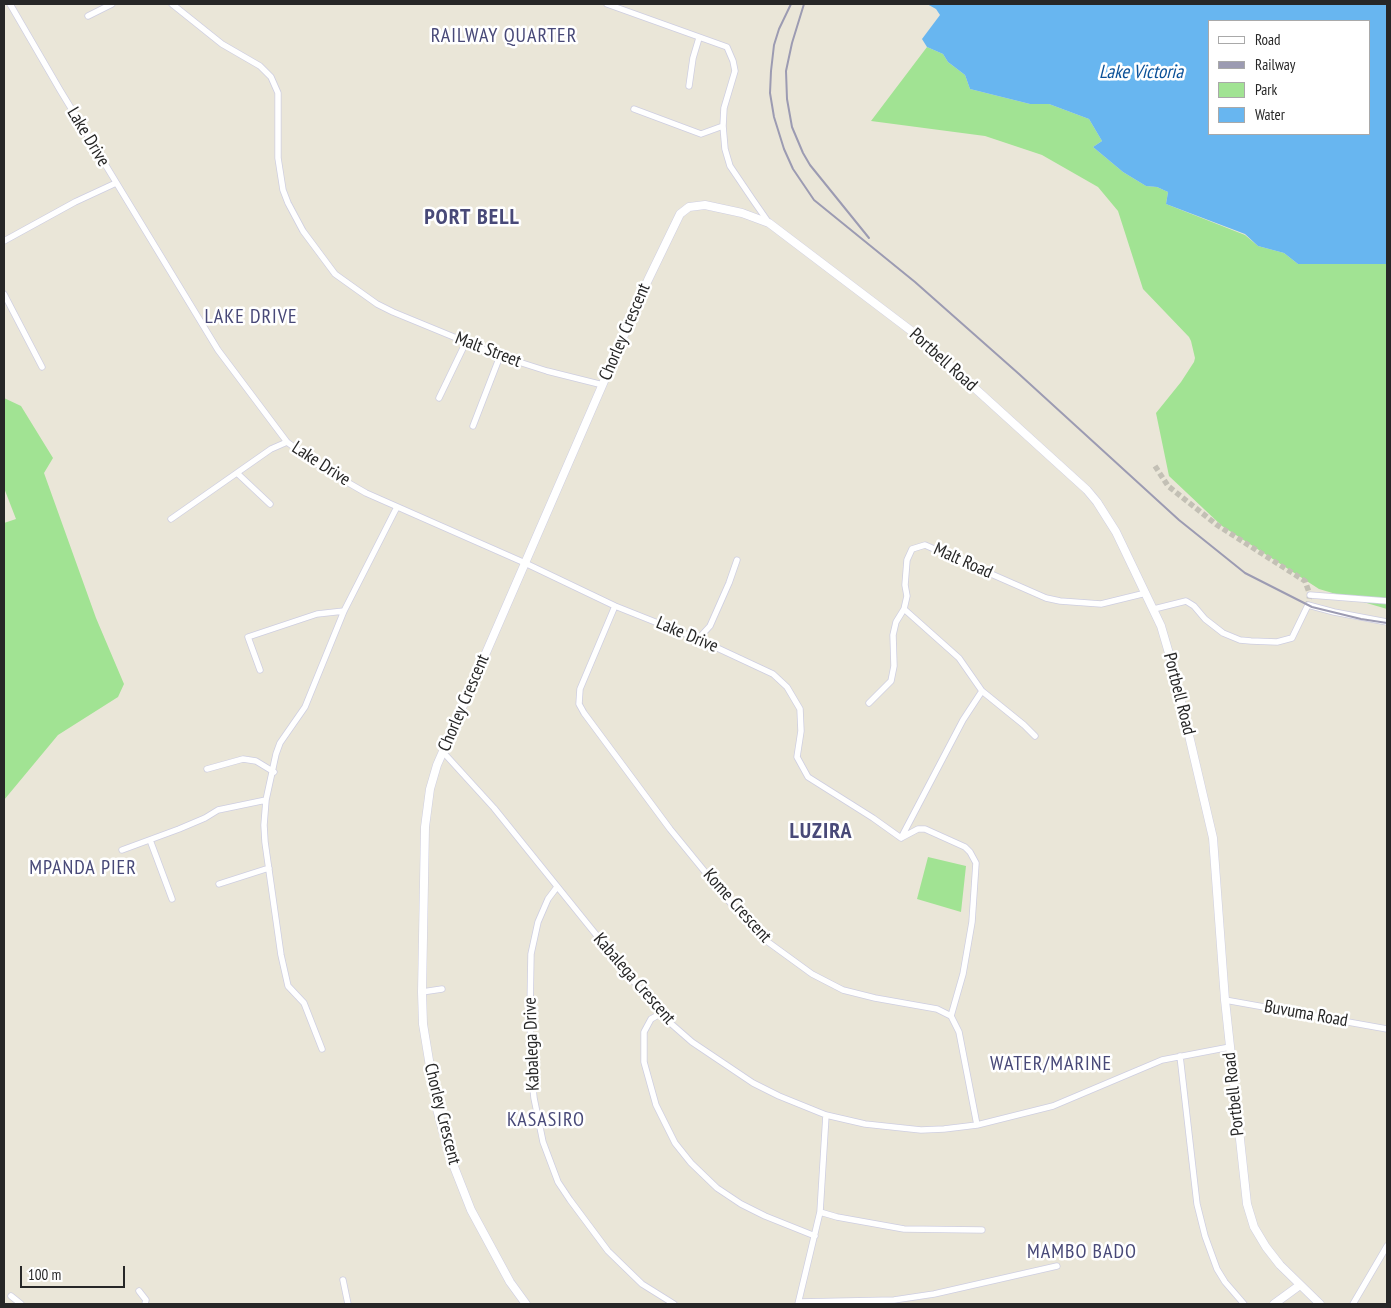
<!DOCTYPE html>
<style>
body{margin:0}
#map{position:relative;width:1391px;height:1308px;overflow:hidden;background:#eae6d8;font-family:"PT Sans Narrow",sans-serif}
canvas{display:block}
.frame{position:absolute;inset:0;border:5px solid #272727;pointer-events:none}
.legend{position:absolute;left:1208px;top:20px;width:162px;height:115px;box-sizing:border-box;background:#fff;border:1px solid #a9a9a9;margin:0;padding:6px 9px;list-style:none;font-size:15px;color:#272727}
.legend li{display:flex;align-items:center;gap:10px;height:25px}
.legend b{width:25px;border:1px solid #a9a9a9}
.scale{position:absolute;left:20px;top:1266px;width:105px;height:22px;box-sizing:border-box;border:2px solid #272727;border-top:0;padding-left:6px;font-size:15px;line-height:18px;white-space:nowrap;color:#272727;-webkit-text-stroke:4px #fff;paint-order:stroke}
</style>
<div id="map">
<canvas width="1391" height="1308"></canvas>
<div class="frame"></div>
<ul class="legend">
<li><b style="height:6px;background:#fff"></b>Road</li>
<li><b style="height:6px;background:#9c9bb2"></b>Railway</li>
<li><b style="height:14px;background:#a1e393"></b>Park</li>
<li><b style="height:14px;background:#68b6f0"></b>Water</li>
</ul>
<div class="scale">100 m</div>
</div>
<script>
const ctx = document.querySelector('canvas').getContext('2d');
ctx.lineJoin = 'round';
function fillPath(path, color) { ctx.fillStyle = color; ctx.fill(path, 'evenodd'); }
const poly = rows => new Path2D(rows.map(r => 'M' + r).join(''));
function strokePath(path, color, width, dash) { ctx.strokeStyle = color; ctx.lineWidth = width; ctx.lineCap = dash ? 'butt' : 'round'; ctx.setLineDash(dash || []); ctx.stroke(path); }
function drawText(font, color, halo, rows, align = 'center') {
  ctx.font = font + ' "PT Sans Narrow",sans-serif'; ctx.lineWidth = 5; ctx.setLineDash([]); ctx.textBaseline = 'middle'; ctx.strokeStyle = halo; ctx.fillStyle = color; for (const [text, x, y, turn = 0] of rows) {
    ctx.save(); ctx.translate(x, y); ctx.rotate((+turn || 0) * Math.PI / 180); ctx.textAlign = isNaN(turn) ? turn : align; if (halo) ctx.strokeText(text, 0, 0); ctx.fillText(text, 0, 0); ctx.restore();
  }
}
fillPath(poly([
 [927,47,943,54,948,62,965,75,970,89,1030,104,1049,104,1089,119,1102,141,1093,147,1123,172,1146,186,1157,187,1168,192,1166,204,1245,235,1258,246,1284,253,1298,264,1387,264,1387,609,1319,589,1222,526,1169,476,1156,413,1181,382,1194,362,1195,358,1191,341,1189,337,1143,289,1118,211,1098,187,1042,155,985,136,871,121],
 [4,398,21,406,53,458,44,473,96,618,124,684,118,697,58,735,4,800,4,523,16,519,4,488],
 [928,857,966,866,961,912,917,899]
]), '#a1e393');
fillPath(poly([
 [927,4,1387,4,1387,264,1298,264,1284,253,1258,246,1245,234,1166,204,1168,192,1157,187,1146,186,1123,172,1093,147,1102,141,1089,119,1049,104,1030,104,970,89,965,75,948,62,943,54,927,47,922,39,940,15,936,9],
 [1210,21,1370,21,1370,134,1210,134]
]), '#68b6f0');
strokePath(poly([
 [1155,466,1168,486,1217,525,1305,581,1310,595,1308,605]
]), '#c3c0b5', 5.5, [5.5, 3]);
const street = poly([
 [10,4,60,90,218,350,287,442,321,467,366,493,525,563,615,606,698,639,773,674,787,687,800,709,801,731,797,757,808,777,873,818,901,838,918,829,925,829,965,847,970,852,976,863,972,922,963,974,951,1016],
 [172,4,222,44,260,66,271,77,278,93,278,158,283,190,288,203,303,231,335,274,377,304,393,312,500,356,547,371,603,385],
 [607,4,727,47,733,61,735,71,724,108,723,126,725,149,730,166,753,200,769,223],
 [88,16,112,4],
 [689,86,693,58,699,38],
 [634,109,701,134,723,126],
 [4,241,75,202,116,183],
 [4,294,42,367],
 [439,398,466,342],
 [473,426,500,356],
 [237,473,270,504],
 [171,519,271,449,287,442],
 [1310,595,1387,601],
 [615,606,580,689,579,704,584,713,670,829,737,911,768,942,812,974,843,990,875,998,937,1009,951,1016,959,1032,977,1125],
 [904,609,959,658,982,691,1024,725,1035,736],
 [1154,609,1186,601,1194,606,1205,619,1223,633,1240,640,1251,641,1277,642,1292,638,1308,605,1334,612,1387,622],
 [698,639,710,626,729,583,737,560],
 [260,670,248,637,317,614,344,611],
 [869,703,891,681,894,666,893,635,896,622,904,609,907,596,905,585,907,560,912,549,925,545,1046,598,1060,601,1101,604,1146,593],
 [443,752,494,808,660,1014,692,1042,753,1083,779,1096,826,1115,865,1124,921,1130,944,1129,977,1125,1053,1106,1162,1060,1230,1047],
 [207,769,243,759,256,761,274,772],
 [266,800,276,754,280,743,305,707,344,611,397,507],
 [901,838,963,720,982,691],
 [150,840,172,899],
 [122,850,179,829,205,818,218,810,266,800,264,825,265,842,281,955,288,986,304,1003,322,1049],
 [219,884,269,868],
 [557,887,548,899,538,922,531,954,530,1011,531,1067,534,1098,543,1142,558,1182,570,1200,608,1251,642,1284,674,1304],
 [422,992,442,989],
 [1225,1000,1387,1029],
 [660,1014,651,1019,644,1032,644,1062,656,1105,675,1143,691,1163,717,1188,741,1204,765,1216,815,1236],
 [1180,1056,1197,1204,1205,1236,1217,1269,1225,1282,1244,1304],
 [820,1212,837,1217,904,1229,982,1230],
 [343,1280,348,1304],
 [139,1291,146,1300,145,1304],
 [11,1296,21,1304],
 [799,1302,894,1300,934,1294,1057,1266],
 [798,1304,820,1212,826,1115],
 [1353,1304,1387,1246]
]);
const secondary = poly([
 [526,1304,510,1282,471,1210,449,1154,437,1109,423,1024,422,992,425,827,430,789,437,765,469,692,648,280,680,214,689,207,705,205,742,213,769,223,914,333,1087,490,1097,502,1116,532,1161,626,1173,667,1213,838,1225,1000,1247,1204,1254,1227,1266,1247,1280,1265,1320,1304],
 [1274,1304,1300,1285]
]);
strokePath(street, '#cecee1', 7);
strokePath(secondary, '#cecee1', 9);
strokePath(street, '#fff', 5.5);
strokePath(secondary, '#fff', 8);
strokePath(poly([
 [791,4,779,29,774,45,771,71,770,93,774,117,784,149,793,169,814,200,915,282,1019,374,1179,520,1245,573,1312,607,1361,619,1387,623],
 [804,4,792,43,786,71,787,99,792,127,803,153,810,165,869,238]
]), '#9c9bb2', 2);
drawText('18px', '#272727', '#fff', [
 ["Lake Drive",88,137,59],
 ["Chorley Crescent",625,332,-67],
 ["Malt Street",488,350,21],
 ["Portbell Road",943,360,42],
 ["Lake Drive",321,464,33],
 ["Malt Road",963,561,24],
 ["Lake Drive",687,635,23],
 ["Portbell Road",1179,694,76],
 ["Chorley Crescent",464,703,-67],
 ["Kome Crescent",737,906,48],
 ["Kabalega Crescent",634,979,49],
 ["Buvuma Road",1306,1014,10],
 ["Kabalega Drive",532,1044,-92],
 ["Portbell Road",1234,1094,-96],
 ["Chorley Crescent",442,1114,76]
]);
drawText('italic 19px', '#0b5198', '#fff', [
 ["Lake Victoria",1141,73]
]);
ctx.letterSpacing = '1px';
drawText('20px', '#484978', '#fff', [
 ["RAILWAY QUARTER",504,36],
 ["LAKE DRIVE",251,317],
 ["MPANDA PIER",83,868],
 ["WATER/MARINE",1051,1064],
 ["KASASIRO",546,1120],
 ["MAMBO BADO",1082,1252]
]);
ctx.letterSpacing = '0px';
ctx.letterSpacing = '1px';
drawText('bold 22px', '#484978', '#fff', [
 ["PORT BELL",472,218],
 ["LUZIRA",821,832]
]);
ctx.letterSpacing = '0px';
</script>
